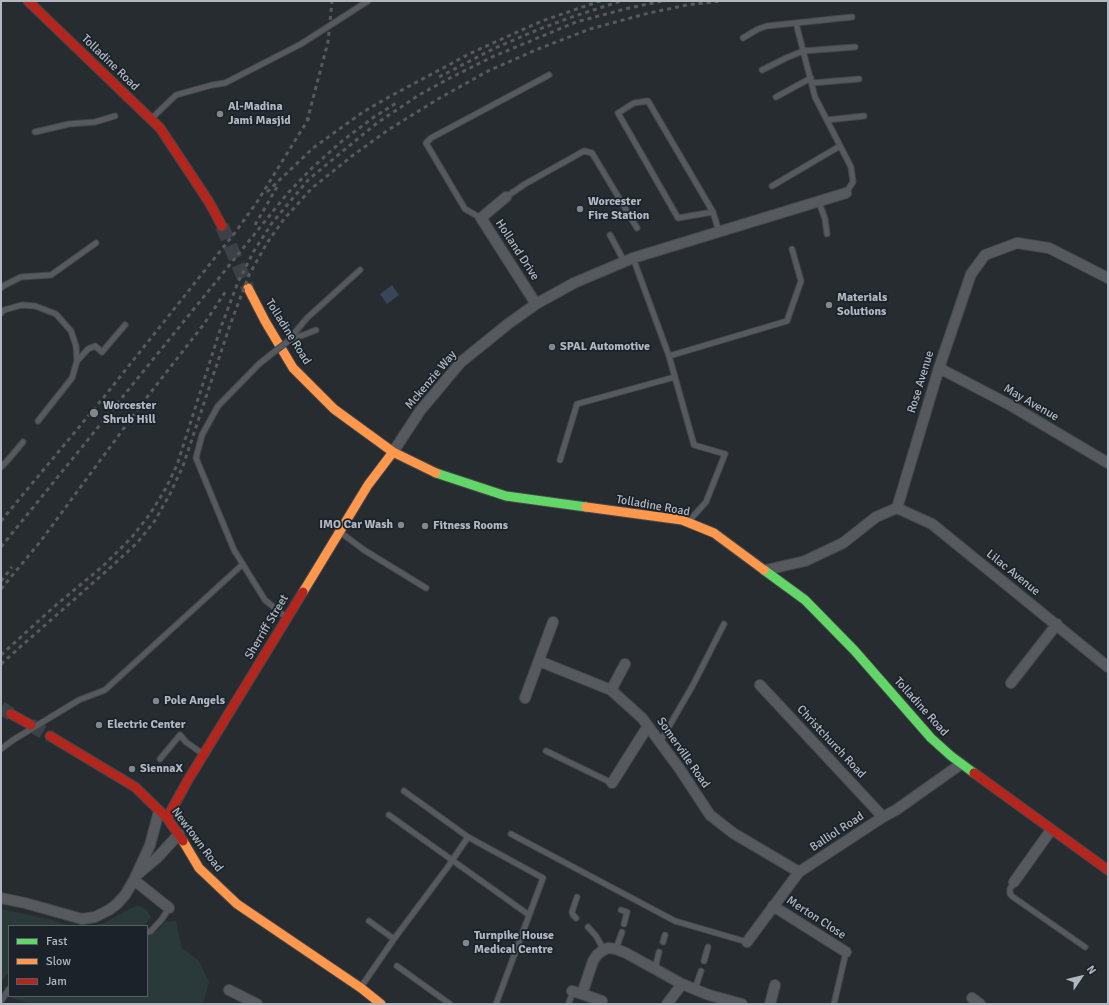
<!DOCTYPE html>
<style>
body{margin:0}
#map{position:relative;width:1109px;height:1005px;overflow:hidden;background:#272c31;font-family:Signika,sans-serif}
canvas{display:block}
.frame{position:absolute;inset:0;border:2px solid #b1b8c2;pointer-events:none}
.legend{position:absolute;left:8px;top:925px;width:140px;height:72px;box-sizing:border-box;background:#1b222a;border:1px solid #575e67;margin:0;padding:5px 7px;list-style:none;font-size:12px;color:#b1b8c2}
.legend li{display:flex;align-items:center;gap:8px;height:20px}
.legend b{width:20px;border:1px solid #575e67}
.north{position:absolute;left:1061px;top:957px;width:40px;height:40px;-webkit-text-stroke:3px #1b222a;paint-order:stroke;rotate:55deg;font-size:11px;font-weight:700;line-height:16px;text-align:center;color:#b1b8c2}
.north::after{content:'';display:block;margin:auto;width:14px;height:18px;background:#b1b8c2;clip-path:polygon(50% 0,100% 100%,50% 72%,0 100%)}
</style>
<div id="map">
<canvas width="1109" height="1005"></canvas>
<div class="frame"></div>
<ul class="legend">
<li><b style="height:5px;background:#63d668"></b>Fast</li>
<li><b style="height:5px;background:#ff974d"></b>Slow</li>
<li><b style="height:5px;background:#b3261e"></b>Jam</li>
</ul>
<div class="north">N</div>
</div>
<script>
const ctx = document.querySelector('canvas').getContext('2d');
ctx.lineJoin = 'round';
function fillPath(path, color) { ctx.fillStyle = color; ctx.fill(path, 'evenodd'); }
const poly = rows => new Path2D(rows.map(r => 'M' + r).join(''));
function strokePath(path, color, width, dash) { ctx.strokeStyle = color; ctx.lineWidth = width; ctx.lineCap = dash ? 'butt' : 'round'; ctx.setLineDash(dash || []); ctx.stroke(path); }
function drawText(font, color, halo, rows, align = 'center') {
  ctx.font = font + ' Signika,sans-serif'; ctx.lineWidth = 3.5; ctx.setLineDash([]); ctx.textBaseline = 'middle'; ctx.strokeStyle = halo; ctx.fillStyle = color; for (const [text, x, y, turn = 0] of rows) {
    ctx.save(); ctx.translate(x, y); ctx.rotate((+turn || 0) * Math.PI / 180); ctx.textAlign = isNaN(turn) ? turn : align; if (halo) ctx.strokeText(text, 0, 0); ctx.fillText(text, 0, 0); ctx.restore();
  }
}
fillPath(poly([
 [137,905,147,910,151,917,144,926,91,926,104,923],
 [1,909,49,919,70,926,9,926,9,973,1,981],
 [176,921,182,948,199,961,209,982,203,1004,32,1004,11,998,13,996,147,996,147,936,158,930,165,922]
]), '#2a393a');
fillPath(poly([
 [392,285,399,295,387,304,380,294]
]), '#384658');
strokePath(poly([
 [222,226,248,288],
 [1,708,11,714],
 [31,725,50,736]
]), '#3c4147', 14, [14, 7]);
const lane = poly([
 [796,23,815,97,851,167,853,182,846,193],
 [743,38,758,29,767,26,852,17],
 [762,70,786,58,803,51,855,47],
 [812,83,859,79],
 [776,97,811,78],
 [152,118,176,95,212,85,225,83,301,44,368,1],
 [827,120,864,116],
 [35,132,69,124,95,122,115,116],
 [772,186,840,146],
 [506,197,525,184,584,151,592,153,637,228],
 [819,202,825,219,827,234],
 [713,212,678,218,618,113,634,103,648,101,713,212,719,232],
 [481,218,465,209,426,143,431,138,549,75],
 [610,235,624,261],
 [633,258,669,356,694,445,725,454,706,502,688,522],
 [1,288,5,285,21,277,51,275,96,243],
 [1,313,4,310,22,305,35,306,56,314,71,331,76,346,77,361,72,378,38,421],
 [288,341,316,330],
 [287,342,307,318,360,270],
 [274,352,259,364,218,406,202,435,196,458,234,550,265,600,286,617],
 [669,356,787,321,801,281,792,249],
 [77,361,88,349,95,346,102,352,125,325],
 [560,460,577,404,675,377],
 [1,467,8,460,23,442],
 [340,532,364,550,426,588],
 [660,742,693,685,724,624],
 [1,749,13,740,79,700,105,690,243,564],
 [546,751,612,783],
 [160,759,180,735,186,742,203,754],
 [404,791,468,837],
 [389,815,529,915],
 [511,834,675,921,747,942],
 [1014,882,1010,889,1010,894,1013,897,1085,947],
 [621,910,627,912,624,924],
 [576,918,573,915,572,912,577,897],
 [369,921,394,939],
 [588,927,596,936,604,950],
 [147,932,151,931,162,919,169,908],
 [663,942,665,935],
 [616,949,622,932],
 [704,961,708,947],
 [397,966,450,1004],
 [655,969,659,952],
 [361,987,394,939,447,868,468,837,543,878,496,1004],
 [695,989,701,971],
 [1,1001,9,989],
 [569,1002,573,992],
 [834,1004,846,952]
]);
const street = poly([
 [506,197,481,218,536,304],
 [939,368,1010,405,1108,463],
 [393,452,420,411,461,362,508,324,536,304,574,283,633,258,846,193],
 [897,508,932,524,1108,667],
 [766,570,805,561,843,543,876,517,897,508,939,368,971,274,985,255,1017,243,1049,248,1108,278],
 [539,661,611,690,642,718,679,768,710,815,733,833,799,872],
 [1011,683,1057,624],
 [760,685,883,817],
 [611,690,625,664],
 [525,698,553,622],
 [612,783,648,726],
 [138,874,157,858,179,834],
 [134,880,169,908],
 [1014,882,1051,830],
 [1,898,25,903,82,919,95,917,109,910,117,904,125,895,134,880,150,845,159,811],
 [773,906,846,952],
 [747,942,799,872,883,817,896,810,961,764],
 [229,990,257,1004],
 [572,991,582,994],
 [972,998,980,1004],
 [602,1001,582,994,593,961,597,955,602,951,608,948,616,949,626,953,682,984,709,995,742,1004],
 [667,1004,682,984],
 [770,1004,775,985]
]);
const fast = poly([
 [436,473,506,496,586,507],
 [764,570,805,600,854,650,931,738,951,756,974,773]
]);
const slow = poly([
 [248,288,265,321,293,368,334,409,393,452,436,473],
 [586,507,682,520,714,533,764,570],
 [303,592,368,485,393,452],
 [183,841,199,868,237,904,361,988,381,1004]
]);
const jam = poly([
 [28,1,160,128,209,202,222,226],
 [11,714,31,725],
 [50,736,135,787,167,818,183,841],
 [974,773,1108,870],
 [167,818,188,780,303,592]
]);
strokePath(lane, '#44484c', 7);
strokePath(street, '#44484c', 12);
strokePath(fast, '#44484c', 11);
strokePath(slow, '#44484c', 11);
strokePath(jam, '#44484c', 11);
strokePath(lane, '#565a5f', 5);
strokePath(street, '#565a5f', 10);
strokePath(fast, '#63d668', 9);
strokePath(slow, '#ff974d', 9);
strokePath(jam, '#b3261e', 9);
strokePath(poly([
 [439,77,493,49,537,30,569,18,621,1],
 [307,121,328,42,332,1],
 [267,192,313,148,363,112,389,97,469,54,504,38,542,21,600,1],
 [255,225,277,187],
 [1,521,104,397,237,230,257,202,309,118],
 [1,547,287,194,313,167,342,141,374,117,398,102],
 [1,581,12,567],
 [1,589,40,542,144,401,204,324,226,291],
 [1,655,56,605,103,566,132,537,150,514,166,488,177,465,221,327,238,282,254,251,272,223,309,179,377,123,419,95,450,78,492,57,576,22,629,8,663,1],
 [1,664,111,567,137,543,154,522,170,494,183,466,230,325,249,275,267,243,284,219,312,188,352,156,388,130,438,99,488,71,538,49,590,29,649,13,687,5,721,1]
]), '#565a5e', 3, [4, 4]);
const laneBridge = poly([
 [274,352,287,342]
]);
strokePath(laneBridge, '#44484c', 7, []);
strokePath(laneBridge, '#565a5f', 5);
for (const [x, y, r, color] of [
 [220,114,4,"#81878f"],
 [580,209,4,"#81878f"],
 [829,305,4,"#81878f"],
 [552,347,4,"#81878f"],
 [94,413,5,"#81878f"],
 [401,525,4,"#81878f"],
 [425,526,4,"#81878f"],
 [156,701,4,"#81878f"],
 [99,725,4,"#81878f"],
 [132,769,4,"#81878f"],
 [466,943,4,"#81878f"]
]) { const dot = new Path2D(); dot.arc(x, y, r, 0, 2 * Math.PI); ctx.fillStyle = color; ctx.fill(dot); strokePath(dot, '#1b222a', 1.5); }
drawText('12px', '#b1b8c2', '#1b222a', [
 ["Tolladine Road",110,63,44],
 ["Holland Drive",517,250,57],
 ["Tolladine Road",288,332,58],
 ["Mckenzie Way",431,380,-50],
 ["Rose Avenue",921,382,-73],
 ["May Avenue",1031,403,30],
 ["Tolladine Road",653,506,10],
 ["Lilac Avenue",1013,573,39],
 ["Sherriff Street",267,627,-59],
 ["Tolladine Road",921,707,48],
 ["Christchurch Road",831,742,47],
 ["Somerville Road",683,753,55],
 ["Balliol Road",837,832,-33],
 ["Newtown Road",197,840,53],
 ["Merton Close",816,918,33]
]);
drawText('bold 12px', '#b1b8c2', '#1b222a', [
 ["Al-Madina",228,107],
 ["Jami Masjid",228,121],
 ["Worcester",588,202],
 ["Fire Station",588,216],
 ["Materials",837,298],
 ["Solutions",837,312],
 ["SPAL Automotive",560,347],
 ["Worcester",103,406],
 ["Shrub Hill",103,420],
 ["IMO Car Wash",393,525,"right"],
 ["Fitness Rooms",433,526],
 ["Pole Angels",164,701],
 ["Electric Center",107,725],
 ["SiennaX",140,769],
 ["Turnpike House",474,936],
 ["Medical Centre",474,950]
], 'left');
</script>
